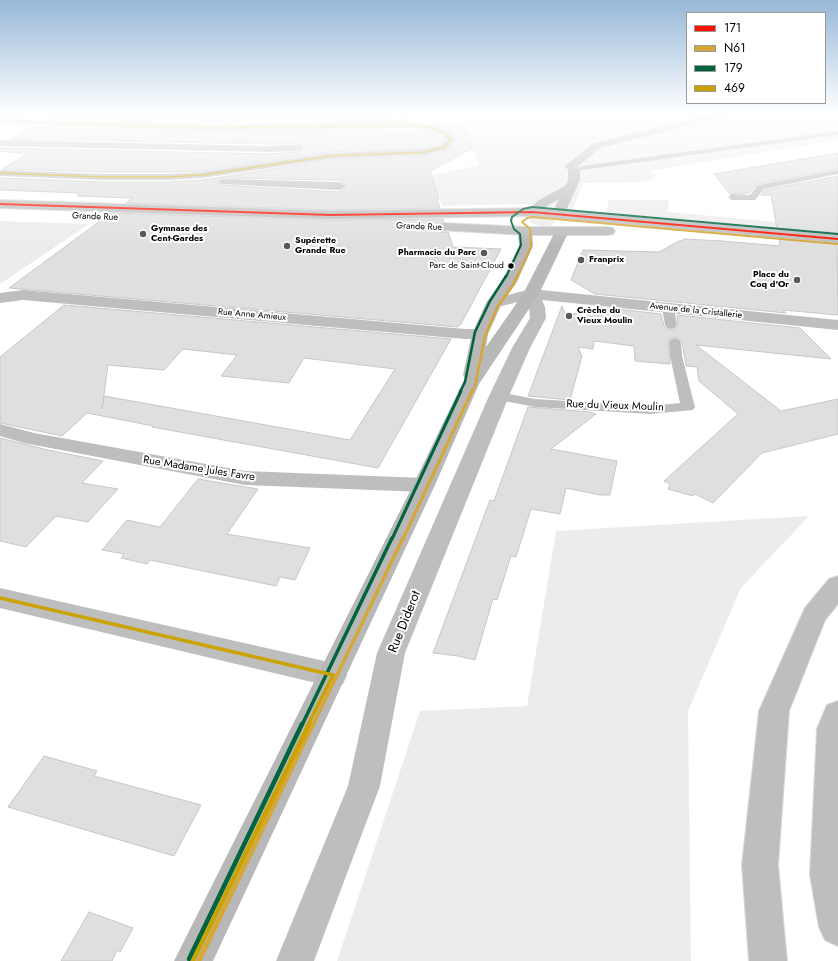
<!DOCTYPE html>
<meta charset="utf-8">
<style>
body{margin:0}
#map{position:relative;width:838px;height:961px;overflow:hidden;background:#fff;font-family:Jost,sans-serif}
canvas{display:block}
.legend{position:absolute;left:686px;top:12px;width:140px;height:92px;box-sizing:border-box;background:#fff;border:1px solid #999;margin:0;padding:5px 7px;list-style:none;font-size:12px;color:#000}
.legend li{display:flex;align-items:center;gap:8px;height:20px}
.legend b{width:20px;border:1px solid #999}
</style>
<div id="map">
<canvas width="838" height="961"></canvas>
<ul class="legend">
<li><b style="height:5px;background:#ff1300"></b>171</li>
<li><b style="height:5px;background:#d5a737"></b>N61</li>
<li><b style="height:5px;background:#00643c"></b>179</li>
<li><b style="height:5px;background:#cba300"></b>469</li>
</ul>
</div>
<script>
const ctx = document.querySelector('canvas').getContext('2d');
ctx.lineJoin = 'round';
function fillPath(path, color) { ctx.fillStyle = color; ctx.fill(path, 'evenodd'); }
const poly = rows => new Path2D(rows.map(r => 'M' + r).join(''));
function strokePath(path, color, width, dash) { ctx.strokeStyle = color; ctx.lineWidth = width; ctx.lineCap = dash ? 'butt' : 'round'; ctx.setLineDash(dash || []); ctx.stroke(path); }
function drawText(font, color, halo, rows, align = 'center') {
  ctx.font = font + ' Jost,sans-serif'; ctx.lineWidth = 4; ctx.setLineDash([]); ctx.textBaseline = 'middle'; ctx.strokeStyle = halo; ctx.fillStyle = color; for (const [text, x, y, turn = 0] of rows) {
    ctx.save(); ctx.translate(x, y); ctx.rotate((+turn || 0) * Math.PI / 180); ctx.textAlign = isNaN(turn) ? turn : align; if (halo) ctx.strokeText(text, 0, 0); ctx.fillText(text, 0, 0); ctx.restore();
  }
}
fillPath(poly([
 [394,113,838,113,838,140,650,171,656,175,652,179,640,182,583,183,573,209,526,204,443,206,430,176,479,165,463,128],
 [609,200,669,200,668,212,838,228,838,235,606,212],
 [542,217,549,218,555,222,550,226,541,226,533,224,529,221,531,218],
 [0,221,89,224,0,284],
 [809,516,741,588,688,711,691,961,337,961,420,711,527,706,556,531]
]), '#ececec');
const building = poly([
 [55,113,245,113,255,117,335,114,409,119,408,121,212,124,47,118,55,113],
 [430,123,452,125,463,128,473,148,430,171,439,199,437,199,440,208,331,210,126,203,132,198,77,196,80,193,0,190,0,178,103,182,168,182,202,180,330,160,426,156,449,150,456,140,450,130,430,123],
 [224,178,339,180,346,186,339,192,219,185,217,181,224,178],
 [32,127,212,132,416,130,430,131,440,136,443,140,439,144,425,148,330,152,202,171,168,172,103,172,2,169,27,154,0,151,0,148,269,154,299,152,305,149,299,144,269,144,11,139,32,127],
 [838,153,838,169,758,184,749,193,730,194,714,174,838,153],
 [838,176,838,233,777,228,771,195,761,195,765,190,838,176],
 [111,213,331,220,443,219,444,222,438,223,436,228,439,232,448,232,453,247,501,249,461,324,458,327,9,288,111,213],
 [686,239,722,241,780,246,779,239,837,244,838,315,783,310,786,313,595,294,571,280,583,250,659,252,679,241,686,239],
 [64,305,451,339,378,468,152,427,153,426,87,413,62,436,0,423,0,357,64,305],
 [183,349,237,355,221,376,289,383,304,358,395,369,350,440,104,396,102,409,108,365,164,370,183,349],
 [562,306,566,316,599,307,661,314,664,326,667,329,671,330,675,329,678,326,677,315,800,328,831,359,696,345,781,411,838,399,838,434,762,453,713,503,695,494,693,496,668,489,670,484,664,481,738,414,699,381,697,367,686,366,682,341,679,338,675,337,670,338,668,342,670,364,635,361,634,346,594,341,593,349,578,347,582,356,570,400,528,396,562,306],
 [528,407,590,412,596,414,551,449,617,461,610,495,600,495,566,488,560,514,531,509,516,557,511,556,497,600,493,599,475,660,458,656,433,653,490,500,494,501,528,407],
 [0,438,48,450,103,461,82,483,118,489,88,522,56,516,26,547,0,541,0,438],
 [198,479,258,489,227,534,310,548,295,580,280,577,276,586,150,560,147,564,121,558,124,554,102,550,127,520,160,527,198,479],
 [44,756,97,771,94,776,201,805,174,856,8,807,44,756],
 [89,912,133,928,120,952,117,950,112,961,61,961,89,912]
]);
fillPath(building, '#dfdfdf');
strokePath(building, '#c7c7c7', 1);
const primary = poly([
 [0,200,331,211,532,208,838,235,838,243,532,216,331,219,0,208,0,200],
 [444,223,525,227,608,227,613,228,615,231,613,234,608,235,525,235,439,230,437,227,439,224,444,223]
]);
const trunk = poly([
 [838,576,838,604,825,620,789,711,778,865,787,961,749,961,742,865,759,711,805,608,829,579,838,576],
 [838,701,838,946,825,940,819,927,810,875,817,729,827,705,838,701]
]);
strokePath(primary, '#dbdbdb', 2);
strokePath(trunk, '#dbdbdb', 2);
fillPath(poly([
 [838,131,838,135,582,170,578,168,582,166,838,131],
 [838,170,838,174,764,189,755,200,732,200,728,197,732,194,750,195,758,185,838,170],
 [668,305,672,306,674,308,677,325,675,328,671,329,667,328,665,325,662,308,664,306,668,305],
 [675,338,679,339,681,342,682,356,695,407,693,410,650,414,535,407,494,399,492,396,494,393,499,392,535,399,650,406,680,403,670,356,669,342,671,339,675,338]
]), '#bebebe');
fillPath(poly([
 [714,113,731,113,730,115,600,148,577,167,580,170,580,180,563,217,558,218,553,217,552,214,559,199,547,206,536,215,528,215,526,212,539,200,565,186,568,180,568,170,565,166,592,144,714,113],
 [0,118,212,125,416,122,435,126,449,131,455,140,448,149,426,155,330,159,202,178,168,180,103,180,0,176,0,170,103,174,168,174,202,172,330,153,425,149,440,145,445,140,441,135,430,130,416,128,212,131,0,124,0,118],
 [0,140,269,146,299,145,304,148,299,151,269,152,0,146,0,140],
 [224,179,339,182,343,184,345,186,343,188,339,190,220,184,218,182,220,180,224,179],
 [531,289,838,320,838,330,542,300,545,307,546,318,530,348,509,396,405,653,380,786,314,961,276,961,348,786,377,653,489,396,512,348,530,318,529,307,526,300,494,308,488,306,486,303,488,300,531,289],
 [23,290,465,329,480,329,486,330,488,334,486,338,480,339,465,339,23,300,0,303,0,293,23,290],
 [0,424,34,433,245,471,424,478,432,480,435,485,432,490,424,492,245,485,24,443,0,436,0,424],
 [0,588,333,663,343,666,347,675,343,684,333,687,0,608,0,588]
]), '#bebebe');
fillPath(poly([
 [525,227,530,228,532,231,533,246,517,282,502,303,488,334,486,347,523,294,557,228,562,227,567,228,569,231,539,294,479,384,435,485,213,961,174,961,413,485,465,378,463,375,472,334,486,303,502,281,519,246,518,231,520,228,525,227]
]), '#b8b8b8');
fillPath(primary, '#bebebe');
fillPath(trunk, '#bebebe');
strokePath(poly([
 [0,204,331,215,532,212,838,239]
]), '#ff1300', 2);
strokePath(poly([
 [517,277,531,247,530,229,522,222,527,218,532,217,838,244]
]), '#d5a737', 2);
strokePath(poly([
 [472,392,475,386,485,336,498,306,513,285,517,276]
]), '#d5a737', 2.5);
strokePath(poly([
 [403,539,472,391]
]), '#d5a737', 3);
strokePath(poly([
 [313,725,403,538]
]), '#d5a737', 3.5);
strokePath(poly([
 [199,961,313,724]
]), '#d5a737', 4.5);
strokePath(poly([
 [506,277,521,245,520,234,514,229,511,221,512,217,523,209,532,207,838,234]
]), '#00643c', 2);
strokePath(poly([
 [460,392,465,382,475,332,490,301,506,276]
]), '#00643c', 2.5);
strokePath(poly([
 [392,539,461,391]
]), '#00643c', 3);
strokePath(poly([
 [302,725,392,538]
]), '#00643c', 3.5);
strokePath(poly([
 [189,959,302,724]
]), '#00643c', 4.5);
strokePath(poly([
 [0,121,212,128,416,125,432,128,445,133,450,140,444,147,426,152,330,156,202,175,168,177,103,177,0,173]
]), '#cba300', 1.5);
strokePath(poly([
 [0,598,333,675,308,725]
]), '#cba300', 3.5);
strokePath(poly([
 [193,961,309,724]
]), '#cba300', 4.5);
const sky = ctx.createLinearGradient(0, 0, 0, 248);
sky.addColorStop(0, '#97b8d8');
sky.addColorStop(0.46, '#fff');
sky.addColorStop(1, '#ffffff00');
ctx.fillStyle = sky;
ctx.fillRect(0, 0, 838, 248);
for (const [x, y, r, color] of [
 [143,234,4,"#595959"],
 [287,246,4,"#595959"],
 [484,253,4,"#595959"],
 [581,260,4,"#595959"],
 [511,266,3.5,"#000"],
 [797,280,4,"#595959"],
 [569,316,4,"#595959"]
]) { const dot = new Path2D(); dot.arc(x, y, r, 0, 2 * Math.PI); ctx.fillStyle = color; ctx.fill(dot); strokePath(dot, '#fff', 1.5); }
drawText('9px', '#000', '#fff', [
 ["Grande Rue",95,217,2],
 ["Grande Rue",419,227,2],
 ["Avenue de la Cristallerie",696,311,6],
 ["Rue Anne Amieux",252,315,5]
]);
drawText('bold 9px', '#000', '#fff', [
 ["Gymnase des",151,229],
 ["Cent-Gardes",151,239],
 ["Supérette",295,241],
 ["Grande Rue",295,251],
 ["Pharmacie du Parc",476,253,"right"],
 ["Franprix",589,260],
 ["Place du",789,275,"right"],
 ["Coq d'Or",789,285,"right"],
 ["Crèche du",577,311],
 ["Vieux Moulin",577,321]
], 'left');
drawText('9px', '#000', '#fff', [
 ["Parc de Saint-Cloud",504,266]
], 'right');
drawText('11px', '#000', '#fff', [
 ["Rue du Vieux Moulin",615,406,2],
 ["Rue Madame Jules Favre",199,469,9]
]);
drawText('13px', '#000', '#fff', [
 ["Rue Diderot",405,622,-68]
]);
</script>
